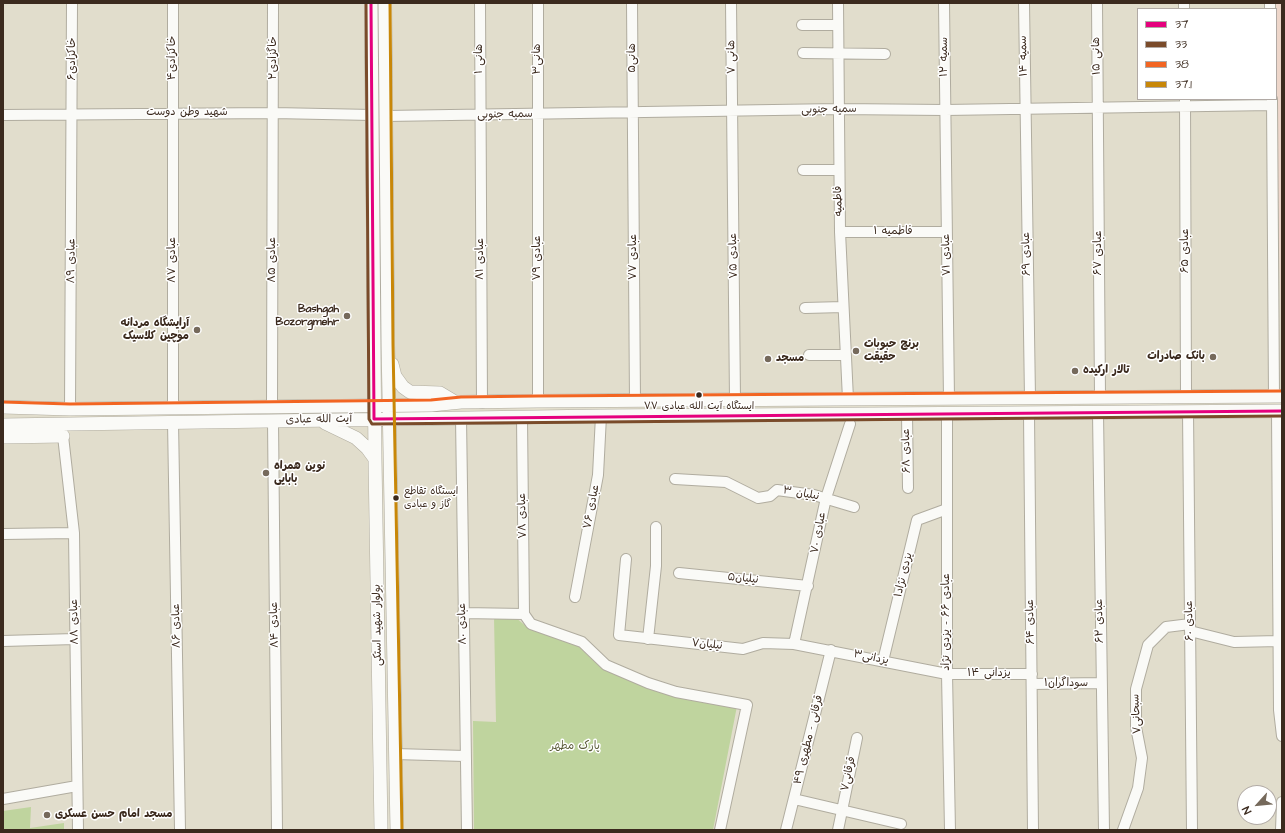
<!DOCTYPE html>
<meta charset="utf-8">
<style>
body{margin:0}
#map{position:relative;width:1285px;height:833px;overflow:hidden;background:#e1ddcc;font-family:"Architects Daughter",sans-serif}
canvas{display:block}
.frame{position:absolute;inset:0;border:4px solid #3b2a1e;pointer-events:none}
.legend{position:absolute;left:1137px;top:8px;width:140px;height:92px;box-sizing:border-box;background:#fff;border:1px solid #b1aaa5;margin:0;padding:5px 7px;list-style:none;font-size:12px;color:#3b2a1e}
.legend li{display:flex;align-items:center;gap:8px;height:20px}
.legend b{width:20px;border:1px solid #b1aaa5}
.north{position:absolute;left:1237px;top:785px;width:40px;height:40px;box-sizing:border-box;background:#fff;border:1px solid #b1aaa5;border-radius:50%;rotate:243deg;font-size:11px;font-weight:700;line-height:16px;text-align:center;color:#3b2a1e}
.north::after{content:'';display:block;margin:auto;width:14px;height:18px;background:#75695b;clip-path:polygon(50% 0,100% 100%,50% 72%,0 100%)}
</style>
<div id="map">
<canvas width="1285" height="833"></canvas>
<div class="frame"></div>
<ul class="legend">
<li><b style="height:5px;background:#e5007d"></b>37</li>
<li><b style="height:5px;background:#7a4b2a"></b>33</li>
<li><b style="height:5px;background:#f26522"></b>38</li>
<li><b style="height:5px;background:#c88708"></b>37.1</li>
</ul>
<div class="north">N</div>
</div>
<script>
const ctx = document.querySelector('canvas').getContext('2d');
ctx.lineJoin = 'round';
function fillPath(path, color) { ctx.fillStyle = color; ctx.fill(path, 'evenodd'); }
const poly = rows => new Path2D(rows.map(r => 'M' + r).join(''));
function strokePath(path, color, width, dash) { ctx.strokeStyle = color; ctx.lineWidth = width; ctx.lineCap = dash ? 'butt' : 'round'; ctx.setLineDash(dash || []); ctx.stroke(path); }
function drawText(font, color, halo, rows, align = 'center') {
  ctx.font = font + ' "Architects Daughter","Playpen Sans Arabic",sans-serif'; ctx.lineWidth = 3; ctx.setLineDash([]); ctx.textBaseline = 'middle'; ctx.strokeStyle = halo; ctx.fillStyle = color; for (const [text, x, y, turn = 0] of rows) {
    ctx.save(); ctx.translate(x, y); ctx.rotate((+turn || 0) * Math.PI / 180); ctx.textAlign = isNaN(turn) ? turn : align; if (halo) ctx.strokeText(text, 0, 0); ctx.fillText(text, 0, 0); ctx.restore();
  }
}
fillPath(poly([
 [1276,3,1282,3,1282,383,1276,84]
]), '#edd6ca');
fillPath(poly([
 [494,617,515,617,528,628,576,644,600,667,644,687,672,695,737,706,713,830,474,830,473,721,496,722],
 [31,807,30,828,64,823,64,830,3,830,3,811]
]), '#bfd49e');
const minor = poly([
 [480,3,482,403],
 [538,3,538,401],
 [632,3,635,401],
 [731,3,735,400],
 [838,3,840,232,848,399],
 [944,3,949,399],
 [1024,3,1030,398],
 [1097,3,1100,397],
 [1184,3,1184,9],
 [1270,3,1270,9],
 [802,25,838,25],
 [803,53,885,54],
 [1185,99,1186,396],
 [1272,99,1274,397],
 [3,115,274,113,372,115],
 [386,116,838,109,945,110,1272,105],
 [803,170,839,170],
 [840,232,946,232],
 [805,308,843,307],
 [809,355,846,355],
 [272,407,273,3],
 [173,408,173,3],
 [70,409,72,3],
 [1188,411,1192,830],
 [1277,411,1279,710,1282,736],
 [1098,413,1104,830],
 [907,414,908,488],
 [947,414,947,674,950,830],
 [1029,414,1033,830],
 [522,417,524,614],
 [461,418,467,830],
 [273,421,277,830],
 [173,422,180,830],
 [58,431,63,436,74,533,78,830],
 [675,479,726,482,758,498,770,496,777,490,814,495,854,507],
 [3,534,74,533],
 [626,559,619,635,743,649,763,643,794,644,947,674,1032,674],
 [679,573,808,586],
 [575,597,598,475,601,416],
 [463,613,524,614,531,624,582,642,606,665,648,683,676,692,747,705,720,830],
 [1190,631,1234,642,1279,641],
 [648,639,656,566,656,527],
 [3,641,75,639],
 [794,644,826,498,850,424],
 [883,661,917,520,947,509],
 [1032,684,1100,683],
 [395,754,465,756],
 [3,799,77,786],
 [794,799,901,824],
 [786,830,831,650],
 [838,830,857,738],
 [1123,830,1138,788,1142,758,1136,727,1136,689,1148,645,1166,627,1190,624],
 [1281,830,1282,802]
]);
const major = poly([
 [371,3,375,459,381,830],
 [385,3,388,344,397,830],
 [392,364,395,376,403,387,410,392,440,393,455,402,459,402],
 [3,407,70,409,431,405,461,402,538,401,1282,396],
 [325,423,356,438,367,448,375,459],
 [3,425,601,416,1282,411],
 [3,437,63,436]
]);
strokePath(minor, '#b0ac9f', 12);
strokePath(major, '#b0ac9f', 14);
strokePath(minor, '#fafaf7', 10);
strokePath(major, '#fafaf7', 13);
strokePath(poly([
 [371,3,374,419,1282,411]
]), '#e5007d', 3);
strokePath(poly([
 [366,3,369,419,372,424,1282,416]
]), '#7a4b2a', 3);
strokePath(poly([
 [3,402,70,404,431,400,461,397,538,396,1282,391]
]), '#f26522', 3);
strokePath(poly([
 [390,3,393,344,402,830]
]), '#c88708', 3);
for (const [x, y, r, color] of [
 [347,316,4,"#75695b"],
 [197,330,4,"#75695b"],
 [856,351,4,"#75695b"],
 [1213,357,4,"#75695b"],
 [768,359,4,"#75695b"],
 [1075,371,4,"#75695b"],
 [699,395,3.5,"#3b2a1e"],
 [266,473,4,"#75695b"],
 [396,498,3.5,"#3b2a1e"],
 [47,815,4,"#75695b"]
]) { const dot = new Path2D(); dot.arc(x, y, r, 0, 2 * Math.PI); ctx.fillStyle = color; ctx.fill(dot); strokePath(dot, '#fff', 1.5); }
drawText('10px', '#3b2a1e', '#fff', [
 ["ایستگاه آیت الله عبادی ۷۷",699,407],
 ["ایستگاه تقاطع",404,492,"left"],
 ["گاز و عبادی",404,505,"left"]
]);
drawText('11px', '#3b2a1e', '#fff', [
 ["سمیه ۱۴",1024,56,-91],
 ["هانی ۱۵",1097,56,-91],
 ["هانی ۷",732,57,-91],
 ["سمیه ۱۲",945,57,-90],
 ["خاکزادی۴",173,58,-90],
 ["خاگزادی۲",274,58,-90],
 ["هانی۵",633,58,-90],
 ["خاکزادی۶",73,59,-90],
 ["هانی ۱",480,59,-90],
 ["هانی۳",538,59,-90],
 ["سمیه جنوبی",829,110,-1],
 ["شهید وطن دوست",187,113],
 ["سمیه جنوبی",505,115,-1],
 ["فاطمیه",839,201,-91],
 ["فاطمیه ۱",893,232],
 ["عبادی ۶۵",1186,251,-90],
 ["عبادی ۶۷",1099,253,-90],
 ["عبادی ۶۹",1027,254,-91],
 ["عبادی ۷۱",947,255,-91],
 ["عبادی ۷۵",734,256,-91],
 ["عبادی ۷۷",634,257,-90],
 ["عبادی ۷۹",538,258,-90],
 ["عبادی ۸۱",481,259,-90],
 ["عبادی ۸۷",173,260,-90],
 ["عبادی ۸۵",273,260,-90],
 ["عبادی ۸۹",72,261,-89],
 ["آیت الله عبادی",319,420,-1],
 ["عبادی ۶۸",907,451,-91],
 ["نیلیان ۳",801,494,10],
 ["عبادی ۷۶",592,507,-79],
 ["عبادی ۷۸",523,516,-91],
 ["عبادی ۷۰",819,533,-79],
 ["یزدی نژاد۱",904,575,-76],
 ["نیلیان۵",743,579,6],
 ["عبادی ۶۲",1100,621,-91],
 ["عبادی ۶۰",1190,621,-91],
 ["عبادی ۸۸",75,622,-91],
 ["عبادی ۶۶ - یزدی نژاد",947,622,-90],
 ["عبادی ۶۴",1031,622,-91],
 ["عبادی ۸۰",463,624,-91],
 ["عبادی ۸۴",275,625,-91],
 ["بولوار شهید استکی",378,625,-91],
 ["عبادی ۸۶",177,626,-91],
 ["نیلیان۷",707,645,6],
 ["یزدانی۳",871,658,11],
 ["یزدانی ۱۴",989,674],
 ["سوداگران۱",1066,684],
 ["سبحانی۷",1137,714,-93],
 ["قرقانی - مطهری ۴۹",809,740,-76],
 ["قرقانی۷",849,774,-78]
]);
drawText('bold 11px', '#3b2a1e', '#fff', [
 ["Bashgah",339,310,"right"],
 ["Bozorgmehr",339,323,"right"],
 ["آرایشگاه مردانه",189,324,"right"],
 ["موچین کلاسیک",189,337,"right"],
 ["برنج حبوبات",864,345],
 ["حقیقت",864,358],
 ["بانک صادرات",1205,357,"right"],
 ["مسجد",776,359],
 ["تالار ارکیده",1083,371],
 ["نوین همراه",274,467],
 ["بابایی",274,480],
 ["مسجد امام حسن عسکری",55,815]
], 'left');
drawText('11px', '#5a5b39', '#fff', [
 ["پارک مطهر",575,747]
]);
</script>
